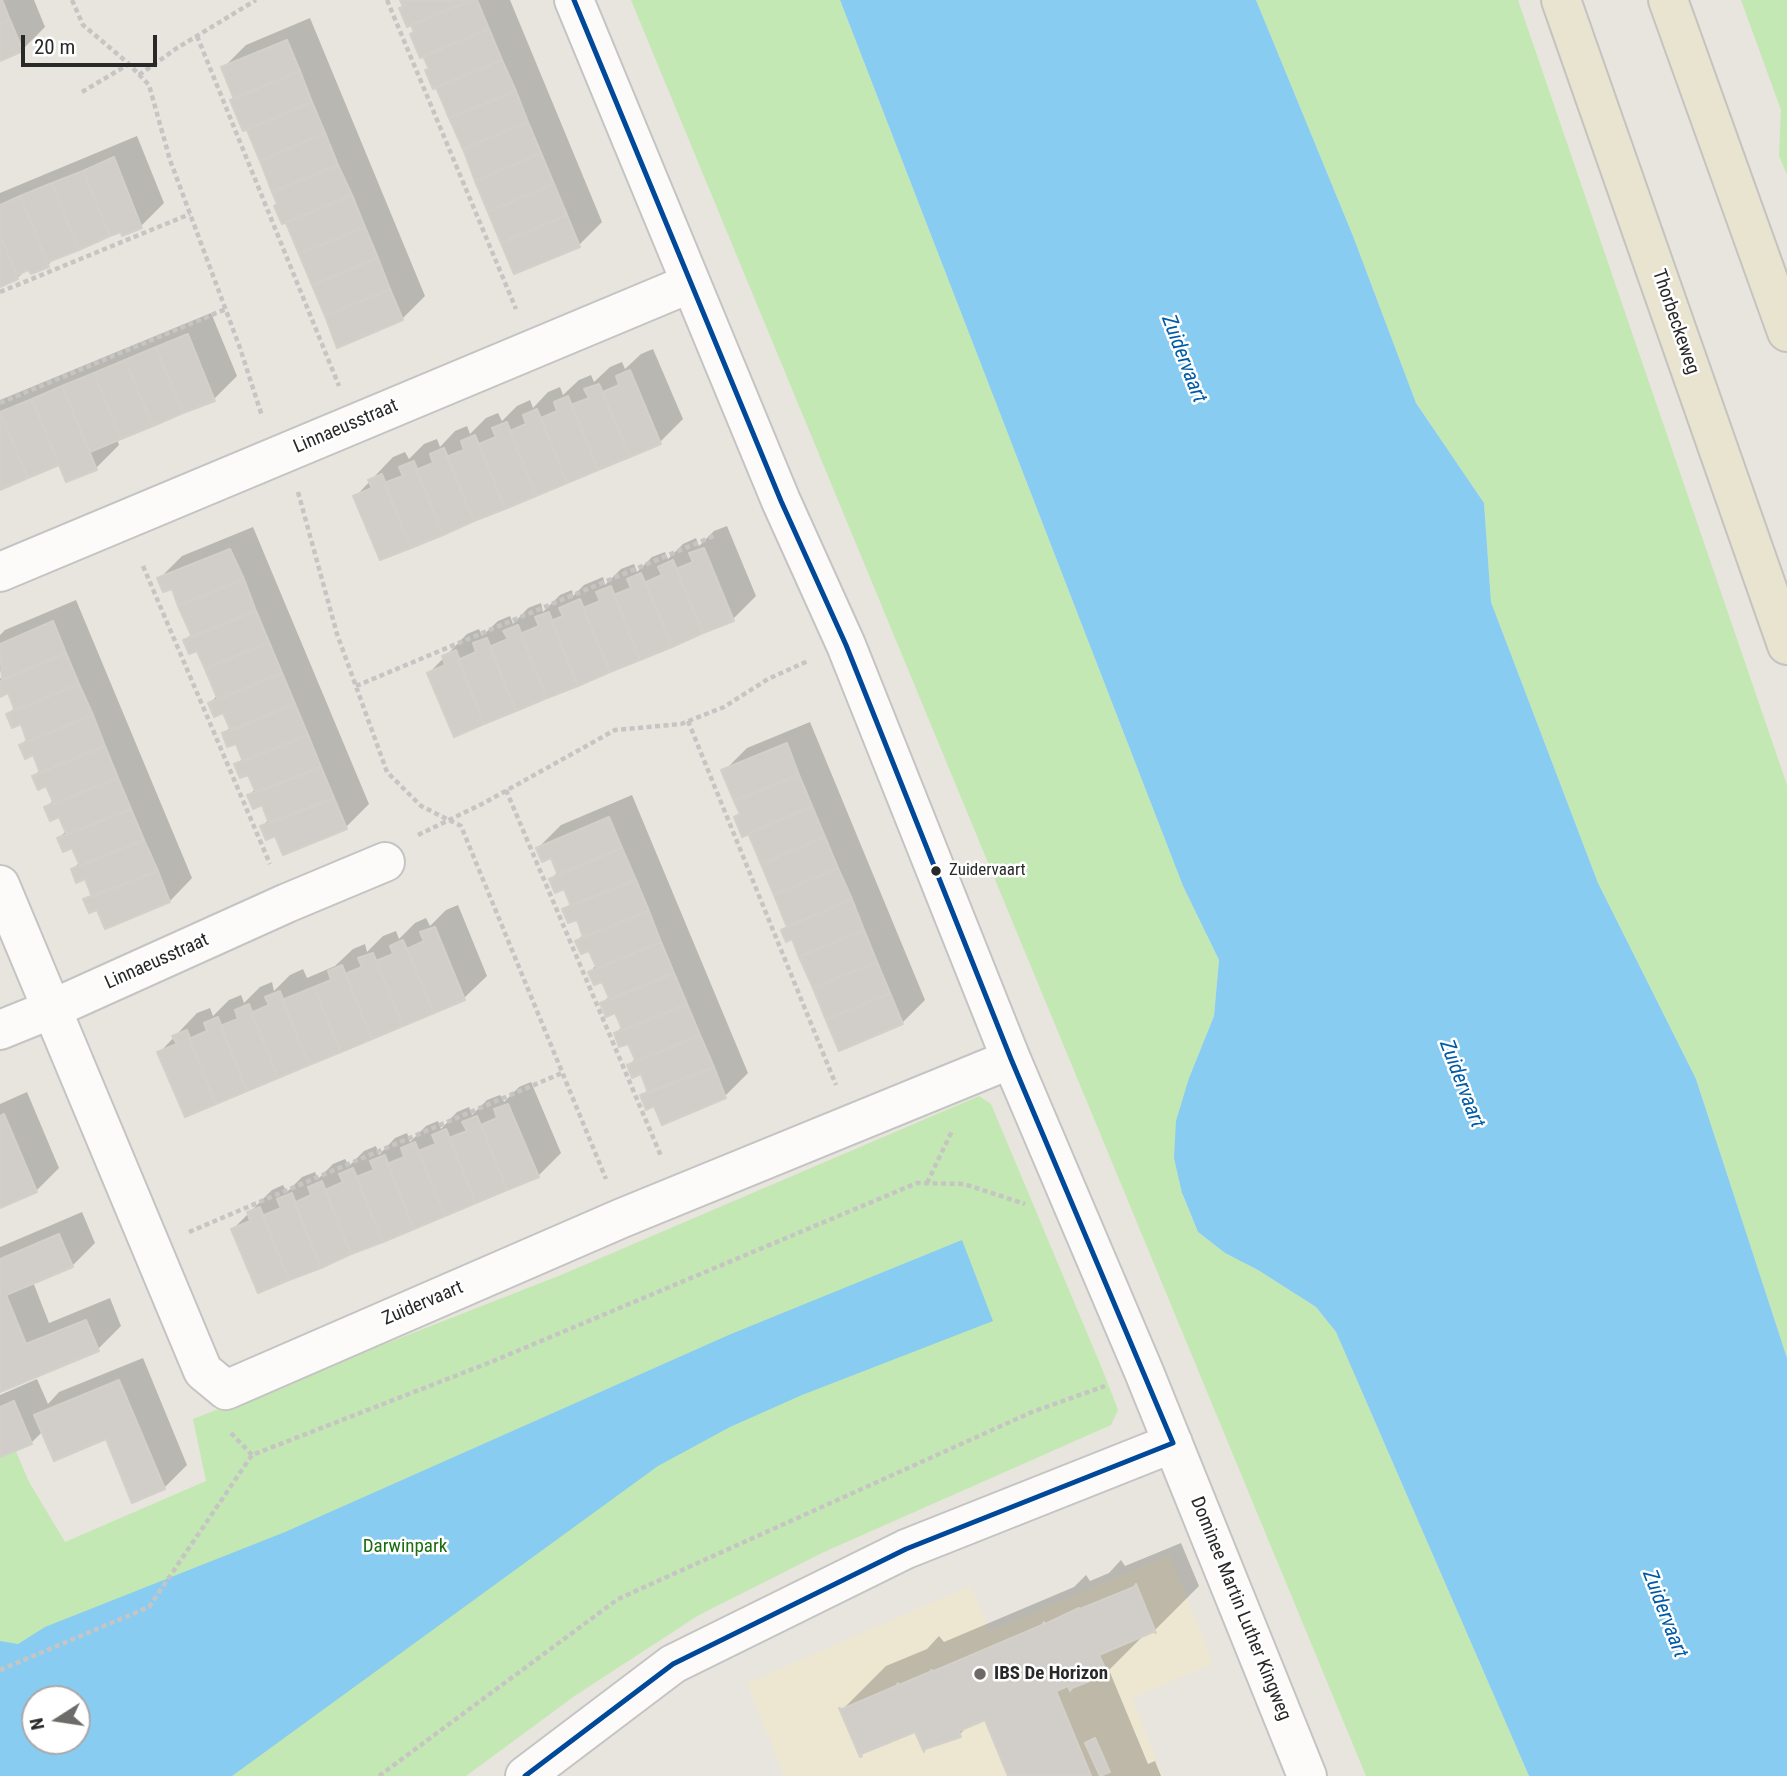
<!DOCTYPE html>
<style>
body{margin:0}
#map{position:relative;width:1787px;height:1776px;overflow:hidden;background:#e8e5de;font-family:"Roboto Condensed",sans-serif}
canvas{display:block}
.north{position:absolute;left:21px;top:1685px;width:70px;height:70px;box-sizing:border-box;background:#fff;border:2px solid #a9a9a9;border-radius:50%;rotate:258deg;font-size:19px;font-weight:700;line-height:28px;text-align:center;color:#292929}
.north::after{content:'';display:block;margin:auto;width:24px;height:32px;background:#6c6b68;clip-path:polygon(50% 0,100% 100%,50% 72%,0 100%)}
.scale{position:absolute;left:21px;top:35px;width:136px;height:32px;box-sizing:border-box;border:4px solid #292929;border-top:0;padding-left:9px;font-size:21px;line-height:24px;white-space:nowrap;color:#292929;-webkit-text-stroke:5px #fff;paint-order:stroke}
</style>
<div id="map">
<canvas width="1787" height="1776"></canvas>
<div class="north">N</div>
<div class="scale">20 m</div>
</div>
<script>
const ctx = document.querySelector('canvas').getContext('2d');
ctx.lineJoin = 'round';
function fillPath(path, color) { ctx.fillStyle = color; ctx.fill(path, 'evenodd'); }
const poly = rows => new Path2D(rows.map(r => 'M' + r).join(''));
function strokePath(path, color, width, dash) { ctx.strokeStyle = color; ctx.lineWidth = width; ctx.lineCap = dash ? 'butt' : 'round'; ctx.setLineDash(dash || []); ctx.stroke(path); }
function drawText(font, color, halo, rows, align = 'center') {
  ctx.font = font + ' "Roboto Condensed",sans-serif'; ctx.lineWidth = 5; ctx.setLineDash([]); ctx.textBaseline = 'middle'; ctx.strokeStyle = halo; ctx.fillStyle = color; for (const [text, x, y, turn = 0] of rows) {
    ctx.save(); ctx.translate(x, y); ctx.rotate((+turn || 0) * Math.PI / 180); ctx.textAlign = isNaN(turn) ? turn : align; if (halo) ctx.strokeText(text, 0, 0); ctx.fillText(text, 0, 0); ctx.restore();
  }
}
fillPath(poly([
 [1170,1555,1213,1664,1132,1698,1163,1776,784,1776,747,1683,970,1586,990,1631]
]), '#ede7d1');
fillPath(poly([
 [631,0,840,0,1183,886,1219,960,1214,1016,1189,1078,1182,1194,1198,1232,1225,1253,1258,1270,1316,1307,1336,1332,1529,1776,1366,1776],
 [1256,0,1518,0,1787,785,1787,1358,1696,1079,1598,883,1491,602,1484,503,1416,403,1353,236],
 [1741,0,1787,0,1787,175,1779,156,1781,110],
 [979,1096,991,1104,1103,1371,1118,1410,1111,1425,824,1552,699,1615,576,1695,466,1776,0,1776,0,1414,29,1482,65,1542,206,1481,193,1419,561,1275],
 [35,1699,77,1699,77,1741,35,1741]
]), '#c3e8b3');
fillPath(poly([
 [840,0,1256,0,1353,236,1416,403,1484,503,1491,602,1598,883,1696,1079,1787,1358,1787,1776,1529,1776,1336,1332,1316,1307,1258,1270,1225,1253,1198,1232,1182,1193,1174,1158,1176,1121,1189,1078,1214,1016,1219,960,1183,886],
 [962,1240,993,1321,802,1395,730,1427,658,1466,232,1776,0,1776,0,1641,18,1644,45,1627,285,1532,731,1334],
 [77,1699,77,1741,35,1741,35,1699]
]), '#89ccf2');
fillPath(poly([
 [0,0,34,0,45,27,22,50,0,59],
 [402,0,510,0,602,222,579,245,437,85,427,70,430,67],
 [310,18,425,296,402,319,338,346,223,68,246,45],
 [137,136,164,203,141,226,123,230,55,257,48,265,29,268,17,278,0,282,0,193],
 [211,313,237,376,214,399,117,439,119,445,96,468,60,463,0,488,0,400],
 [653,349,683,419,660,442,381,558,355,497,393,457,405,452,409,459,424,444,437,439,440,447,455,431,467,426,470,434,486,418,498,413,502,421,517,406,530,400,533,408,548,392,560,387,563,395,579,380,591,375,594,382,610,367,622,362,625,369,641,354],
 [727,526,756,596,733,619,455,735,429,673,467,634,479,629,482,636,498,621,510,616,513,624,528,608,541,603,543,612,560,595,572,590,573,596,584,585,603,577,605,585,621,569,634,564,637,572,652,557,665,552,668,559,683,544,696,538,699,546,714,531],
 [253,527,369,804,346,827,276,834,262,827,269,819,263,803,249,796,256,788,249,773,237,764,244,757,237,742,224,733,231,727,224,710,210,703,218,695,198,648,185,641,192,633,173,587,159,579,182,556],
 [76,600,192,878,170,901,98,908,86,900,93,893,86,877,73,869,80,862,73,846,59,838,66,831,60,815,46,807,54,800,47,784,34,776,41,769,34,753,21,745,28,738,22,722,8,715,15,707,9,691,0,695,0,679,2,676,0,670,0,635,5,630],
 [810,722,925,1000,902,1023,783,930,788,925,749,832,736,817,741,812,724,771,747,748],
 [632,795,748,1073,725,1096,663,1122,655,1103,642,1096,649,1088,642,1072,629,1065,636,1058,629,1042,616,1033,623,1026,616,1011,602,1003,610,996,603,979,590,972,597,964,590,948,577,941,584,934,578,918,564,910,571,903,565,887,551,879,558,872,552,856,538,848,561,825],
 [458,905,487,976,464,998,186,1114,159,1053,197,1013,210,1008,213,1016,229,1000,241,995,244,1003,260,987,272,982,274,991,290,975,303,969,307,978,335,966,353,949,365,944,367,952,383,936,396,931,399,939,415,923,426,918,430,926,446,910],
 [531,1082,561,1153,538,1176,259,1291,233,1229,272,1190,283,1185,287,1192,302,1177,315,1172,318,1179,333,1164,345,1159,349,1166,364,1151,376,1146,379,1155,395,1138,407,1133,410,1142,426,1126,438,1121,441,1129,457,1112,469,1107,472,1115,487,1100,500,1095,504,1102,519,1087],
 [27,1092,59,1168,36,1191,0,1206,0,1104],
 [82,1212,95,1243,72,1266,33,1282,49,1323,110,1298,121,1326,98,1349,0,1391,0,1247],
 [143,1358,187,1465,164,1488,107,1437,43,1431,31,1443,0,1455,0,1395,37,1379,48,1404,59,1392],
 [1181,1543,1199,1586,1155,1630,1145,1634,1109,1670,1148,1764,1155,1761,1161,1776,1010,1776,986,1718,968,1726,960,1734,916,1729,842,1710,886,1666,927,1649,939,1636,944,1642,1074,1587,1086,1575,1090,1581,1109,1573,1121,1560,1125,1566]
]), '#0003');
const building = poly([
 [0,0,2,0,10,20,0,24,0,0],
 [400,0,471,0,407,27,399,8,403,7,400,0],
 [471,0,477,0,489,29,420,58,410,34,414,32,411,25,471,0],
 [10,20,23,51,0,61,0,24,10,20],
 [489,29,502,60,433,89,425,70,429,69,423,56,489,29],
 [287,40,300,71,234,99,221,67,287,40],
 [502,60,516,91,449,118,436,87,502,60],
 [300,71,312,102,243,131,230,100,300,71],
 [516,91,528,122,463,149,449,118,516,91],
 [312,102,325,133,260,161,247,130,312,102],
 [528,122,541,153,475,181,463,149,528,122],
 [325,133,338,165,272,192,260,161,325,133],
 [541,153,554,184,488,212,475,181,541,153],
 [114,157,142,228,122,236,121,232,110,236,83,171,114,157],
 [338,165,352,195,282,224,274,206,277,204,272,192,338,165],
 [83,171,110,236,79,250,52,183,83,171],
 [52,183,79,250,48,262,20,196,52,183],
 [554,184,567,215,501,243,488,212,554,184],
 [352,195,365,227,299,254,286,223,352,195],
 [20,196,49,267,31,274,28,270,17,275,0,235,0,205,20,196],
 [567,215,580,247,514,274,501,243,567,215],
 [365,227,378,258,312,285,299,254,365,227],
 [0,235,18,279,0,287,0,235],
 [378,258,390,289,325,316,312,285,378,258],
 [390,289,403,320,337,348,325,316,390,289],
 [188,334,215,401,183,413,156,347,188,334],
 [156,347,183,413,153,426,125,360,156,347],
 [125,360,153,426,121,439,94,373,125,360],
 [630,370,661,444,630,457,603,392,619,385,616,376,630,370],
 [94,373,121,439,90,452,62,386,94,373],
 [599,384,630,457,598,470,571,405,589,398,584,389,599,384],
 [62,386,97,470,66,482,32,399,62,386],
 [568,396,598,470,567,483,541,418,557,411,554,402,568,396],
 [32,399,59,465,28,478,0,412,32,399],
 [537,409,567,483,536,496,510,431,526,424,523,415,537,409],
 [0,412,28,478,0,490,0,412],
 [507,422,536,496,505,509,479,444,496,437,492,428,507,422],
 [475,435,505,509,474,521,446,457,464,450,461,441,475,435],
 [444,448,474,521,443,535,416,470,433,463,430,454,444,448],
 [414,461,443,535,411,548,384,483,403,476,399,467,414,461],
 [382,474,411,548,380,560,353,496,372,488,368,480,382,474],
 [704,548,734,621,703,633,676,569,693,562,689,553,704,548],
 [230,549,244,579,178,606,172,589,163,592,157,578,230,549],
 [673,560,703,633,672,647,646,582,662,575,658,567,673,560],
 [641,573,672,647,640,660,614,595,631,588,627,579,641,573],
 [244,579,256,611,192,637,178,606,244,579],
 [611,586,640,660,610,672,583,608,600,601,596,592,611,586],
 [580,599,610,672,578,686,551,621,563,616,559,608,580,599],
 [256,611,269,642,205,669,197,651,189,654,183,640,256,611],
 [549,612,578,686,547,698,520,634,539,626,535,617,549,612],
 [53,621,66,653,2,680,0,644,53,621],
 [518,625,547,698,516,711,489,647,508,639,503,631,518,625],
 [487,638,516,711,484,724,458,660,476,652,473,643,487,638],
 [269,642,282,673,218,700,205,669,269,642],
 [456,650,484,724,454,737,427,673,445,665,442,656,456,650],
 [66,653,79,684,15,711,8,693,0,697,0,681,66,653],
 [282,673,295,704,231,731,223,713,214,717,208,703,282,673],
 [79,684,93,715,27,742,21,724,12,728,6,714,79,684],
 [295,704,308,735,243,762,236,744,227,747,222,733,295,704],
 [93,715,105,746,40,773,33,755,25,759,19,745,93,715],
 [308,735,321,767,256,793,248,775,240,778,234,764,308,735],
 [787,743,799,775,734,801,721,770,787,743],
 [105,746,118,778,54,804,46,786,38,790,32,776,105,746],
 [321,767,334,798,269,824,262,805,253,809,247,795,321,767],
 [799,775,812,806,742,837,734,817,740,814,734,801,799,775],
 [118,778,131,809,67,835,59,817,50,821,44,807,118,778],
 [334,798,347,829,283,855,275,836,266,840,260,826,334,798],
 [812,806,825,837,761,864,748,833,812,806],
 [131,809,144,840,80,866,72,848,63,852,57,838,131,809],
 [609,817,622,848,558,875,551,858,542,862,536,848,609,817],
 [825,837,838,868,774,895,761,864,825,837],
 [144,840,158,871,92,897,85,879,76,883,71,869,144,840],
 [622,848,636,880,571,906,564,889,555,893,549,879,622,848],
 [838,868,852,899,787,927,774,895,838,868],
 [158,871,170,902,105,929,97,910,89,913,83,899,158,871],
 [636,880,649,911,583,937,577,920,568,923,562,909,636,880],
 [852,899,864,930,799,957,792,939,786,942,781,930,852,899],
 [649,911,661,942,597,969,589,951,581,954,575,941,649,911],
 [435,927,465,1000,434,1013,407,949,424,941,420,932,435,927],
 [864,930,877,962,813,988,799,957,864,930],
 [403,940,434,1013,403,1026,376,961,393,954,390,946,403,940],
 [661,942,674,973,610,1000,602,982,594,985,588,972,661,942],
 [373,953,403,1026,372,1039,345,974,362,967,358,958,373,953],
 [877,962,890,993,826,1020,813,988,877,962],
 [342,965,372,1039,341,1052,314,987,331,980,328,971,342,965],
 [674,973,687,1004,623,1031,615,1013,606,1017,600,1003,674,973],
 [314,987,341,1052,309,1065,282,1000,314,987],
 [280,991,309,1065,278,1078,251,1013,269,1005,265,997,280,991],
 [890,993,903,1024,839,1051,826,1020,890,993],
 [249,1004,278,1078,247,1091,220,1026,238,1019,235,1010,249,1004],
 [687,1004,700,1035,636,1062,628,1044,619,1047,614,1033,687,1004],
 [218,1017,247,1091,216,1104,189,1039,207,1031,204,1023,218,1017],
 [187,1030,216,1104,185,1117,157,1052,177,1044,172,1036,187,1030],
 [700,1035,714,1067,648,1093,641,1074,632,1078,627,1065,700,1035],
 [714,1067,726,1098,662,1125,654,1106,646,1110,640,1095,714,1067],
 [508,1104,539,1177,507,1190,481,1125,497,1118,494,1109,508,1104],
 [4,1114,37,1192,0,1208,0,1116,4,1114],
 [477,1116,507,1190,476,1203,449,1138,467,1131,462,1122,477,1116],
 [446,1129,476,1203,445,1216,418,1151,436,1144,432,1135,446,1129],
 [415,1142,445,1216,414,1229,387,1164,404,1157,401,1148,415,1142],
 [385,1155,414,1229,383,1242,356,1177,374,1170,370,1161,385,1155],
 [353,1168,383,1242,351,1254,325,1190,343,1182,339,1174,353,1168],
 [322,1181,351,1254,321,1268,294,1203,311,1195,308,1187,322,1181],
 [292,1193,321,1268,289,1280,262,1216,281,1208,277,1199,292,1193],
 [260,1207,289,1280,258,1293,231,1229,250,1221,247,1212,260,1207],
 [59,1234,73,1267,6,1295,26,1344,86,1320,99,1351,0,1392,0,1259,59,1234],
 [119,1380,165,1489,132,1503,106,1439,54,1461,34,1415,119,1380],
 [14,1401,32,1444,0,1457,0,1407,14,1401],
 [1136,1584,1156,1633,1153,1632,1099,1655,1108,1675,1106,1677,1105,1675,1072,1688,1070,1691,1068,1686,1056,1691,1091,1776,1008,1776,985,1720,959,1731,961,1737,925,1749,924,1752,915,1732,861,1754,862,1756,860,1757,839,1708,842,1709,896,1686,898,1683,899,1685,932,1671,931,1670,934,1671,1042,1625,1044,1622,1045,1624,1079,1608,1080,1609,1134,1587,1136,1584],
 [1095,1738,1110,1772,1100,1776,1085,1743,1095,1738]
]);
fillPath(building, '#d1cec9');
strokePath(building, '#d3d0ca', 2);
const minor = poly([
 [574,0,781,501,846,645,1011,1059,1144,1372,1307,1776],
 [0,572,691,283],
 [0,885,203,1371,226,1390,622,1218,1011,1059],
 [0,1030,52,1009,287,903,385,862],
 [525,1776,673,1664,906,1549,1173,1443]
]);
const major = poly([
 [1561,0,1787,645],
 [1668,0,1787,332]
]);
strokePath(minor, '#c5c4c4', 42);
strokePath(major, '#c4c3c0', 42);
strokePath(poly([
 [72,0,83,25,129,64,149,85,170,160,240,348,262,416],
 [387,0,516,309],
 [197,36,339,386],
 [139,75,177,48,256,0],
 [82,92,129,64],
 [0,292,190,214],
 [0,403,226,309],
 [298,492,337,634,387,772,421,806,461,826,606,1179],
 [143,566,270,864],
 [356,686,714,536],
 [688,721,836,1085],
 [506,790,661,1156],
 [418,835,484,803,615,730,681,724,724,707,768,679,808,661],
 [927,1183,952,1131],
 [189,1232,562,1073],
 [231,1433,252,1455],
 [0,1670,149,1607,252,1455,491,1362,917,1183,964,1184,1025,1204],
 [379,1776,618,1599,1032,1412,1105,1386]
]), '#c6c5c4', 4.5, [5, 3.5]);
strokePath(minor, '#fcfbfa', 38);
strokePath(major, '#e8e4d0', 38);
strokePath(poly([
 [574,0,781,501,846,645,1011,1059,1173,1443],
 [525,1776,673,1664,906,1549,1173,1443]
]), '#004899', 5);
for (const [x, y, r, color] of [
 [936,871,6,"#292929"],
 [980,1674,7,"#6c6b68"]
]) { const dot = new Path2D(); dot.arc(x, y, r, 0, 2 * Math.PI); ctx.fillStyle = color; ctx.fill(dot); strokePath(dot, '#fff', 2.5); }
drawText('17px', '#292929', '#fff', [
 ["Zuidervaart",949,871]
], 'left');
drawText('19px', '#292929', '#fff', [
 ["Thorbeckeweg",1675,322,71],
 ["Linnaeusstraat",346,427,-23],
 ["Linnaeusstraat",157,962,-24],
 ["Zuidervaart",423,1304,-23],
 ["Dominee Martin Luther Kingweg",1240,1609,68]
]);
drawText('19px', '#1b6d12', '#fff', [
 ["Darwinpark",405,1547]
]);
drawText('bold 19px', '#292929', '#fff', [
 ["IBS De Horizon",994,1674]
], 'left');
drawText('italic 21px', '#005ba6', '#fff', [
 ["Zuidervaart",1183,359,69],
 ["Zuidervaart",1461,1084,69],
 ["Zuidervaart",1664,1614,69]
]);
</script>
